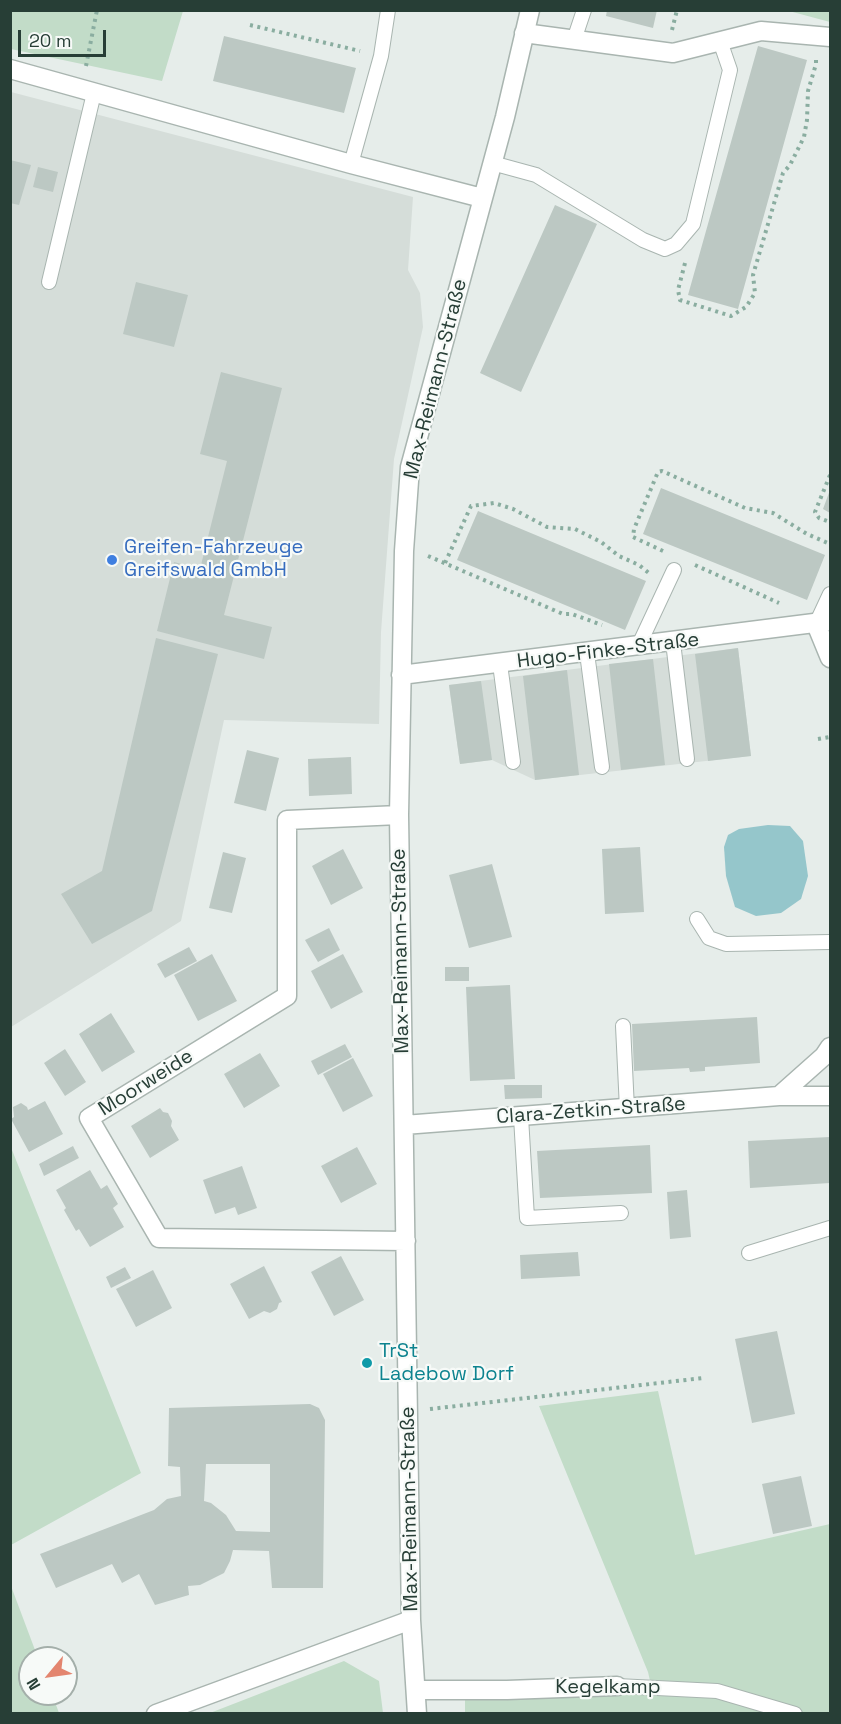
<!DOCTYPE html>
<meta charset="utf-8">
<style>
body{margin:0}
#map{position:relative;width:841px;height:1724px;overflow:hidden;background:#e6edea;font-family:"Space Grotesk",sans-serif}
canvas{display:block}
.frame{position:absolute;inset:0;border:12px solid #273e36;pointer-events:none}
.north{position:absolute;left:18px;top:1646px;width:60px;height:60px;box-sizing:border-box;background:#f7faf8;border:2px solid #a4afaa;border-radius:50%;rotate:241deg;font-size:16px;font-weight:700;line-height:24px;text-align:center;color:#273e36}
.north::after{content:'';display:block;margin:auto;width:21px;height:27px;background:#e3856f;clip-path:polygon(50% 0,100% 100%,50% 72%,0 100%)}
.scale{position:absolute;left:18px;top:30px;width:88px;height:27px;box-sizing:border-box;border:3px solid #273e36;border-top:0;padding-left:8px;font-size:18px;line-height:21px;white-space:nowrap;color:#273e36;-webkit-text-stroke:4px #f7faf8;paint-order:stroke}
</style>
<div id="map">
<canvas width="841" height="1724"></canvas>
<div class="frame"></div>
<div class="north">N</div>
<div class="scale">20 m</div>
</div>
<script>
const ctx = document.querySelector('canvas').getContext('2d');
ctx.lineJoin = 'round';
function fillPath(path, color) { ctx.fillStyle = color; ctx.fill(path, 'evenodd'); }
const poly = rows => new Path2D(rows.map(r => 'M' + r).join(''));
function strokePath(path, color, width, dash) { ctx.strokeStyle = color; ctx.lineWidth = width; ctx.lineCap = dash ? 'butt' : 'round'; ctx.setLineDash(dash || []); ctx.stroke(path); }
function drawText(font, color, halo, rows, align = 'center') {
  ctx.font = font + ' "Space Grotesk",sans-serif'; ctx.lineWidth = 4.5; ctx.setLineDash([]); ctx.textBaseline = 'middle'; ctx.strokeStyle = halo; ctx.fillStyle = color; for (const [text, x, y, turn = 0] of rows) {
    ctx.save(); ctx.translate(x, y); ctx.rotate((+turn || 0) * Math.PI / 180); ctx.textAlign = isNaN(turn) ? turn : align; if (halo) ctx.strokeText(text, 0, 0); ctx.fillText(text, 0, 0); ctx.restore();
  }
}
fillPath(poly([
 [11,92,413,197,408,270,420,293,423,327,394,459,381,632,379,724,224,720,181,921,11,1027],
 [738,648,751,756,535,780,492,760,460,764,449,685]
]), '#d5ddd9');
fillPath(poly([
 [11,10,183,10,183,11,162,81,11,49],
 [789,11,830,11,830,22],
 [10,1145,141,1473,11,1545,10,1545],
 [658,1391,695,1555,830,1524,830,1713,465,1714,465,1699,653,1694,648,1672,539,1406],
 [11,1586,38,1658,30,1658,30,1694,52,1694,59,1713,11,1713],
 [344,1661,379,1681,383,1713,210,1713]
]), '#c2dcc8');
fillPath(poly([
 [768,825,790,826,803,841,808,876,801,899,781,913,756,916,735,907,726,876,724,847,728,835,739,829]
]), '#95c6cb');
fillPath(poly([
 [607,10,657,10,653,28,606,16],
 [224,36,356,68,344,113,213,81],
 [758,46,807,60,738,309,688,295],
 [10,160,31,165,19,205,10,203],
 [38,167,58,172,53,192,33,187],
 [555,205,597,224,521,392,480,373],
 [136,282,188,295,174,347,123,334],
 [221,372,282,388,224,615,272,627,264,659,157,631,174,562,200,569,227,461,200,454],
 [661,488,825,555,807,600,643,534],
 [830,490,830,513,823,509],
 [478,511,646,581,625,630,457,560],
 [156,638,218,654,152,911,92,944,61,894,102,871],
 [738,648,751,756,708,761,695,654],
 [653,659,665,765,621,770,609,664],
 [567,670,579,775,535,780,523,676],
 [481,681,492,760,460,764,449,685],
 [247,750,279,758,266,811,234,803],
 [351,757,352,794,309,796,308,759],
 [640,847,644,912,605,914,602,849],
 [343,849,363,888,331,905,312,866],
 [223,852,246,858,232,913,209,908],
 [492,864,512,937,469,948,449,875],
 [329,928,340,950,318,962,305,940],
 [189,947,197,961,165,978,157,964],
 [212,954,237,1001,198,1021,174,975],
 [343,954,363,992,331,1009,311,971],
 [445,967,469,967,469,981,445,981],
 [510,985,515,1079,470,1081,466,987],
 [111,1013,135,1052,102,1072,79,1034],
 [757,1017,760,1063,705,1067,705,1071,690,1072,689,1068,634,1071,632,1024],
 [345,1044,352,1057,318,1075,311,1061],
 [65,1049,86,1082,65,1096,44,1063],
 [260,1053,280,1086,244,1108,224,1074],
 [353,1058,373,1096,343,1112,323,1074],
 [504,1085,542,1085,542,1098,505,1099],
 [45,1101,63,1134,29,1152,11,1119,14,1117,13,1107,21,1103,27,1107,28,1110],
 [160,1108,163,1112,168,1113,172,1121,171,1126,179,1140,150,1158,131,1126],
 [830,1137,830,1183,750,1188,748,1141],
 [650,1145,652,1193,540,1198,537,1151],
 [73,1146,79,1158,44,1176,39,1164],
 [357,1147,377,1184,341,1203,321,1166],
 [242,1166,257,1208,238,1215,235,1207,215,1214,203,1180],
 [90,1170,101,1189,107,1185,118,1204,113,1208,124,1227,90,1247,79,1229,76,1231,64,1210,66,1208,56,1190],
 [687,1190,691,1237,670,1239,667,1192],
 [578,1252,580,1276,521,1279,520,1255],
 [341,1256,364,1300,334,1316,311,1272],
 [264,1266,282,1302,279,1303,277,1309,270,1313,264,1311,249,1319,230,1284],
 [125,1267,131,1278,111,1288,106,1277],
 [153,1270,172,1308,136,1327,116,1289],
 [777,1331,795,1414,752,1423,735,1339],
 [362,1359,373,1359,373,1367,362,1366],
 [310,1404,319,1408,325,1420,323,1588,272,1588,269,1551,233,1550,230,1561,224,1573,200,1585,188,1586,189,1595,155,1605,139,1574,122,1583,112,1564,56,1588,40,1554,154,1510,167,1499,181,1496,180,1467,168,1466,169,1408],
 [206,1464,270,1464,270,1532,236,1531,226,1515,211,1503,204,1501],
 [801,1476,812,1526,773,1534,762,1484]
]), '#bcc8c3');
const lane = poly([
 [574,40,584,10],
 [492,163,536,175,643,240,665,249,676,244,693,224,730,70,720,41],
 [351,164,381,56,388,10],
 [49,282,94,93],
 [816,624,830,594],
 [673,642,687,759],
 [638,647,674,570],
 [587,653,602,767],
 [500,664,513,762],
 [697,919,709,938,726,944,830,942],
 [623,1026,627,1109],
 [521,1117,527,1218,621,1213],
 [749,1253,830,1228],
 [617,1686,717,1691,795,1714]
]);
const street = poly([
 [524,33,673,53,761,31,830,37],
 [10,69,351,164,482,198],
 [816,624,830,658],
 [401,675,830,621],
 [399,815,287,820,287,996,89,1118,159,1238,406,1241],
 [779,1096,824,1056,830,1047],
 [404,1125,779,1096,830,1096],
 [417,1690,507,1690,617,1686],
 [156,1714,411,1620],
 [417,1714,411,1620,399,815,404,551,410,467,505,117,530,10]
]);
strokePath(lane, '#a9b5b0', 16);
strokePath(street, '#a9b5b0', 21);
strokePath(poly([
 [250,25,360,51],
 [672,30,677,10],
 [86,66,97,10],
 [685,263,678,290,680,300,731,316,746,307,755,293,753,275,783,173,790,165,804,137,807,120,808,91,816,64,816,58],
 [830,475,815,512,819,518,830,522],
 [663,551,633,537,634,529,658,472,662,471,745,508,773,513,807,534,830,544],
 [428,556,563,614,572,614,602,625],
 [445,563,471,506,494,503,513,509,547,527,575,529,601,542,619,556,639,565,650,574],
 [695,565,779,603],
 [818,739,830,737],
 [430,1409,703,1378]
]), '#8aada0', 4, [3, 4.5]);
strokePath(lane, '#fff', 14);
strokePath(street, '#fff', 18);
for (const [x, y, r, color] of [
 [112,560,6,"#3f7fe0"],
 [367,1363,6,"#0f9aa8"]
]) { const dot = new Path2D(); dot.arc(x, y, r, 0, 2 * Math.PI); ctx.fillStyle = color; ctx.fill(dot); strokePath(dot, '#f7faf8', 2); }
drawText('20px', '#273e36', '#f7faf8', [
 ["Max-Reimann-Straße",436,379,-76],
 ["Hugo-Finke-Straße",608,651,-7],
 ["Max-Reimann-Straße",401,951,-91],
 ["Moorweide",146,1083,-32],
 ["Clara-Zetkin-Straße",591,1111,-4],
 ["Max-Reimann-Straße",410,1509,-91],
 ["Kegelkamp",608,1688]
]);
drawText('20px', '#366cbe', '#f7faf8', [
 ["Greifen-Fahrzeuge",124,548],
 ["Greifswald GmbH",124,571]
], 'left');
drawText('20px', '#0d838f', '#f7faf8', [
 ["TrSt",379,1352],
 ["Ladebow Dorf",379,1375]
], 'left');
</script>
